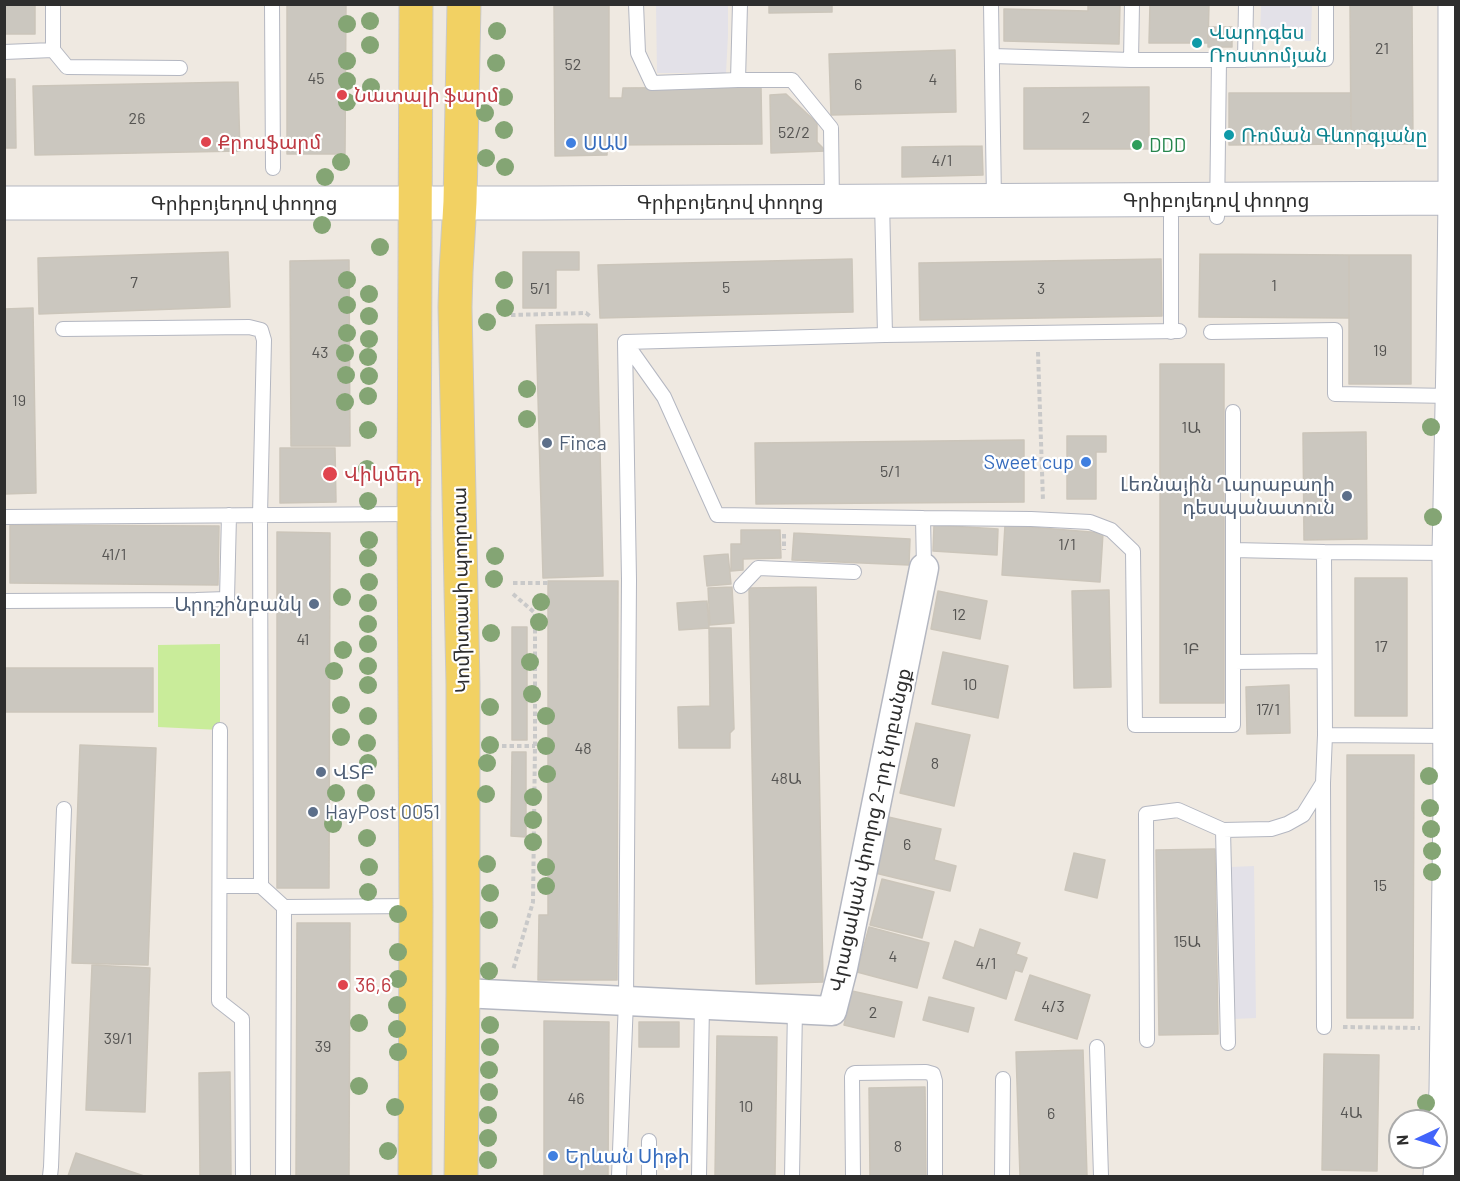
<!DOCTYPE html>
<meta charset="utf-8">
<style>
body{margin:0}
#map{position:relative;width:1460px;height:1181px;overflow:hidden;background:#efe9e1;font-family:Barlow,sans-serif}
canvas{display:block}
.frame{position:absolute;inset:0;border:6px solid #2e2e2e;pointer-events:none}
.north{position:absolute;left:1388px;top:1109px;width:60px;height:60px;box-sizing:border-box;background:#fff;border:2px solid #ababab;border-radius:50%;rotate:266deg;font-size:16px;font-weight:700;line-height:24px;text-align:center;color:#2e2e2e}
.north::after{content:'';display:block;margin:auto;width:21px;height:27px;background:#4264fb;clip-path:polygon(50% 0,100% 100%,50% 72%,0 100%)}
</style>
<div id="map">
<canvas width="1460" height="1181"></canvas>
<div class="frame"></div>
<div class="north">N</div>
</div>
<script>
const ctx = document.querySelector('canvas').getContext('2d');
ctx.lineJoin = 'round';
function fillPath(path, color) { ctx.fillStyle = color; ctx.fill(path, 'evenodd'); }
const poly = rows => new Path2D(rows.map(r => 'M' + r).join(''));
function strokePath(path, color, width, dash) { ctx.strokeStyle = color; ctx.lineWidth = width; ctx.lineCap = dash ? 'butt' : 'round'; ctx.setLineDash(dash || []); ctx.stroke(path); }
function drawText(font, color, halo, rows, align = 'center') {
  ctx.font = font + ' Barlow,"Noto Sans Armenian",sans-serif'; ctx.lineWidth = 4.5; ctx.setLineDash([]); ctx.textBaseline = 'middle'; ctx.strokeStyle = halo; ctx.fillStyle = color; for (const [text, x, y, turn = 0] of rows) {
    ctx.save(); ctx.translate(x, y); ctx.rotate((+turn || 0) * Math.PI / 180); ctx.textAlign = isNaN(turn) ? turn : align; if (halo) ctx.strokeText(text, 0, 0); ctx.fillText(text, 0, 0); ctx.restore();
  }
}
fillPath(poly([
 [656,5,728,5,728,35,726,73,657,73],
 [1261,5,1312,5,1311,41,1260,40],
 [1254,866,1256,1018,1234,1019,1231,867]
]), '#e3e1e8');
fillPath(poly([
 [220,644,220,730,158,727,158,645]
]), '#c9ec9a');
const building = poly([
 [4,4,35,4,35,34,4,34,4,4],
 [287,4,346,4,345,154,287,154,287,4],
 [554,4,609,4,609,98,622,98,623,88,761,87,762,144,607,145,607,155,555,156,554,4],
 [769,4,832,4,832,12,769,13,769,4],
 [1088,4,1120,4,1119,44,1004,41,1004,9,1088,11,1088,4],
 [1150,4,1209,4,1208,43,1149,43,1150,4],
 [1350,4,1412,4,1413,144,1351,144,1350,4],
 [1208,27,1232,27,1232,47,1208,47,1208,27],
 [955,50,956,112,831,115,829,54,955,50],
 [4,79,15,79,16,148,4,148,4,79],
 [238,82,240,151,35,155,33,86,238,82],
 [1149,87,1149,149,1024,149,1024,88,1149,87],
 [1229,93,1351,93,1351,144,1229,145,1229,93],
 [786,94,817,123,817,142,826,151,771,153,770,95,786,94],
 [982,146,983,175,902,177,902,147,982,146],
 [228,252,230,307,39,314,38,258,228,252],
 [523,252,579,252,579,270,556,270,556,308,523,308,523,252],
 [1200,254,1349,255,1349,318,1199,317,1200,254],
 [1349,255,1411,255,1411,384,1349,384,1349,255],
 [852,259,853,312,600,318,598,265,852,259],
 [1161,259,1162,316,920,320,919,263,1161,259],
 [349,260,350,446,291,446,290,261,349,260],
 [33,308,36,493,4,494,4,309,33,308],
 [597,324,603,576,543,578,536,325,597,324],
 [1160,364,1224,364,1224,703,1160,703,1160,364],
 [1366,432,1367,539,1304,540,1303,433,1366,432],
 [1067,436,1106,436,1106,452,1096,452,1096,499,1067,499,1067,436],
 [1024,440,1024,502,756,504,755,443,1024,440],
 [280,448,335,448,336,502,280,503,280,448],
 [10,525,219,526,218,585,10,583,10,525],
 [934,525,998,529,997,555,933,551,934,525],
 [1005,525,1103,533,1100,582,1002,575,1005,525],
 [741,530,780,530,781,558,743,559,743,570,731,571,731,544,741,544,741,530],
 [277,532,330,533,329,888,277,888,277,532],
 [794,533,910,539,909,565,792,560,794,533],
 [728,554,731,584,707,586,704,556,728,554],
 [1355,578,1407,578,1407,716,1355,716,1355,578],
 [548,581,618,581,617,980,538,980,539,915,548,915,548,581],
 [732,587,734,623,710,625,708,588,732,587],
 [816,587,823,982,756,984,749,588,816,587],
 [1109,590,1111,687,1074,688,1072,591,1109,590],
 [938,591,987,601,980,639,931,629,938,591],
 [707,601,709,628,679,630,677,603,707,601],
 [512,627,527,627,527,740,512,740,512,627],
 [709,628,731,628,734,729,730,733,730,748,679,748,678,707,710,706,709,628],
 [943,652,1008,666,998,718,932,704,943,652],
 [6,668,153,668,153,712,6,712,6,668],
 [1289,685,1290,733,1247,734,1246,687,1289,685],
 [916,723,970,735,954,806,900,793,916,723],
 [80,745,156,748,148,965,72,963,80,745],
 [512,752,526,752,526,837,511,836,512,752],
 [1347,755,1414,755,1413,1018,1347,1018,1347,755],
 [884,816,941,829,934,860,956,866,950,891,871,872,884,816],
 [1215,849,1218,1034,1159,1035,1156,850,1215,849],
 [1074,853,1105,860,1097,898,1065,890,1074,853],
 [882,879,934,892,922,938,870,925,882,879],
 [297,923,350,923,349,1176,296,1176,297,923],
 [869,927,929,943,917,988,857,972,869,927],
 [980,929,1020,943,1016,954,1027,958,1022,972,1015,970,1006,999,943,978,955,941,974,948,980,929],
 [92,965,150,968,145,1112,86,1110,92,965],
 [1030,975,1090,995,1077,1039,1015,1020,1030,975],
 [852,991,902,1002,894,1037,844,1025,852,991],
 [929,997,974,1008,968,1032,923,1020,929,997],
 [544,1021,609,1022,608,1176,544,1176,544,1021],
 [639,1022,679,1022,679,1047,639,1047,639,1022],
 [717,1036,777,1037,775,1176,715,1176,717,1036],
 [1083,1050,1087,1176,1020,1176,1016,1052,1083,1050],
 [1324,1054,1379,1055,1377,1171,1322,1170,1324,1054],
 [230,1072,231,1176,200,1176,199,1073,230,1072],
 [925,1087,926,1176,870,1176,869,1088,925,1087],
 [76,1153,144,1176,68,1176,76,1153]
]);
fillPath(building, '#cbc7bf');
strokePath(building, '#cbc5ba', 1.5);
const lane = poly([
 [53,4,53,50],
 [272,4,273,168],
 [636,4,638,53,652,83,738,80,792,80,831,128,832,202],
 [991,4,994,201],
 [1132,4,1131,60,1219,60],
 [4,52,53,50,67,67,180,68],
 [992,56,1131,60],
 [1245,60,1246,4],
 [738,80,740,4],
 [882,201,885,335],
 [1217,217,1219,60,1326,59,1326,4],
 [63,329,249,327,261,330,264,340,260,515,261,886],
 [1171,332,1171,217],
 [1211,332,1335,330,1335,394,1452,396],
 [625,342,885,335,1179,331],
 [625,342,664,397,717,515,923,518,924,568],
 [4,517,414,514],
 [923,518,1031,519,1090,522,1111,530,1133,551,1135,725,1233,725,1233,412],
 [1233,550,1324,552],
 [741,586,758,568,854,572],
 [4,601,196,600,227,599,229,515],
 [1234,662,1324,661],
 [220,730,219,1001,242,1019,243,1176],
 [1325,735,1450,736],
 [1223,830,1228,1043],
 [220,886,261,886,284,907,416,906],
 [1324,1027,1323,783,1325,735,1324,552,1449,553],
 [1147,1040,1146,814,1178,810,1223,830,1271,829,1287,824,1303,815,1323,783],
 [1097,1047,1101,1176],
 [50,1176,51,1167,64,809],
 [283,1176,284,907],
 [619,1176,626,1001,629,580,625,342],
 [649,1176,649,1141],
 [699,1176,702,1005],
 [792,1176,795,1009],
 [853,1176,852,1077,853,1074,855,1073,926,1072,933,1074,935,1081,935,1176],
 [1002,1176,1003,1079]
]);
const street = poly([
 [463,993,832,1011,843,968,924,568]
]);
const secondary = poly([
 [4,203,538,203,1456,198],
 [1440,1176,1446,1091,1450,805,1449,553,1453,358,1455,198,1455,4]
]);
const primary = poly([
 [415,1176,416,906,414,514,416,4],
 [461,1176,463,993,463,684,455,307,456,272,460,202,464,4]
]);
strokePath(lane, '#b4b7c1', 16);
strokePath(street, '#b4b7c1', 31);
strokePath(secondary, '#b4b7c1', 35);
strokePath(primary, '#c9c9c9', 35);
strokePath(poly([
 [511,315,586,313,591,317],
 [1038,352,1043,501],
 [784,534,784,550],
 [513,583,549,583],
 [513,594,535,613,535,746,533,902,513,970],
 [502,746,535,746],
 [1343,1027,1420,1028]
]), '#c9c9c9', 4, [4.5, 3]);
strokePath(lane, '#fff', 14);
strokePath(street, '#fff', 28);
strokePath(secondary, '#fff', 33);
strokePath(primary, '#f2d163', 33);
ctx.fillStyle = '#84a574';
for (const [x, y] of [
 [370,21],
 [347,24],
 [497,31],
 [370,45],
 [347,61],
 [496,63],
 [347,81],
 [371,87],
 [504,97],
 [347,102],
 [485,113],
 [504,130],
 [486,158],
 [341,162],
 [505,167],
 [325,177],
 [322,225],
 [380,247],
 [347,280],
 [504,280],
 [369,294],
 [347,305],
 [505,308],
 [369,316],
 [487,322],
 [347,333],
 [369,339],
 [345,353],
 [368,357],
 [346,375],
 [369,376],
 [527,389],
 [368,396],
 [345,402],
 [527,419],
 [1431,427],
 [368,430],
 [367,469],
 [368,501],
 [1433,517],
 [369,540],
 [495,556],
 [368,558],
 [494,579],
 [369,582],
 [342,597],
 [541,602],
 [368,603],
 [539,622],
 [368,624],
 [491,633],
 [368,644],
 [343,650],
 [530,662],
 [368,666],
 [334,671],
 [368,685],
 [532,694],
 [341,705],
 [490,707],
 [368,716],
 [546,716],
 [341,737],
 [367,743],
 [490,745],
 [546,746],
 [368,763],
 [487,763],
 [547,774],
 [1429,776],
 [336,793],
 [366,793],
 [486,794],
 [533,797],
 [1430,808],
 [533,820],
 [333,824],
 [1431,829],
 [367,838],
 [533,842],
 [1432,851],
 [487,864],
 [369,867],
 [546,867],
 [1432,872],
 [546,886],
 [368,892],
 [490,893],
 [398,914],
 [489,920],
 [398,952],
 [489,971],
 [398,979],
 [397,1005],
 [359,1023],
 [490,1025],
 [397,1029],
 [490,1047],
 [398,1052],
 [489,1070],
 [359,1086],
 [489,1092],
 [1426,1103],
 [395,1107],
 [488,1115],
 [488,1138],
 [388,1151],
 [488,1160]
]) { ctx.beginPath(); ctx.arc(x, y, 9, 0, 2 * Math.PI); ctx.fill(); }
for (const [x, y, r, color] of [
 [1197,43,6,"#0f9aa8"],
 [342,95,6,"#e0444e"],
 [1229,135,6,"#0f9aa8"],
 [206,142,6,"#e0444e"],
 [571,143,6,"#3f7fe0"],
 [1137,145,6,"#2e9e5b"],
 [547,443,6,"#5c6f8a"],
 [1086,462,6,"#3f7fe0"],
 [330,474,8,"#e0444e"],
 [1347,496,6,"#5c6f8a"],
 [314,604,6,"#5c6f8a"],
 [321,772,6,"#5c6f8a"],
 [313,812,6,"#5c6f8a"],
 [343,985,6,"#e0444e"],
 [553,1156,6,"#3f7fe0"]
]) { const dot = new Path2D(); dot.arc(x, y, r, 0, 2 * Math.PI); ctx.fillStyle = color; ctx.fill(dot); strokePath(dot, '#fff', 2); }
drawText('16px', '#555452', null, [
 ["21",1382,49],
 ["52",573,65],
 ["45",316,79],
 ["4",933,80],
 ["6",858,85],
 ["2",1086,118],
 ["26",137,119],
 ["52/2",794,133],
 ["4/1",942,161],
 ["7",134,283],
 ["1",1274,286],
 ["5",726,288],
 ["5/1",540,289],
 ["3",1041,289],
 ["19",1380,351],
 ["43",320,353],
 ["19",19,401],
 ["1Ա",1191,428],
 ["5/1",890,472],
 ["1/1",1067,545],
 ["41/1",114,555],
 ["12",959,615],
 ["41",303,640],
 ["17",1381,647],
 ["1Բ",1191,649],
 ["10",970,685],
 ["17/1",1268,710],
 ["48",583,749],
 ["8",935,764],
 ["48Ա",786,779],
 ["6",907,845],
 ["15",1380,886],
 ["15Ա",1187,942],
 ["4",893,957],
 ["4/1",986,964],
 ["4/3",1053,1007],
 ["2",873,1013],
 ["39/1",118,1039],
 ["39",323,1047],
 ["46",576,1099],
 ["10",746,1107],
 ["4Ա",1351,1113],
 ["6",1051,1114],
 ["8",898,1147]
]);
drawText('20px', '#0d838f', '#fff', [
 ["Վարդգես",1209,32],
 ["Ռոստոմյան",1209,55],
 ["Ռոման Գևորգյանը",1241,135]
], 'left');
drawText('20px', '#be3a42', '#fff', [
 ["Նատալի ֆարմ",354,95],
 ["Քրոսֆարմ",218,142],
 ["Վիկմեդ",344,474],
 ["36,6",355,985]
], 'left');
drawText('20px', '#366cbe', '#fff', [
 ["ՍԱՍ",583,143],
 ["Sweet cup",1074,462,"right"],
 ["Երևան Սիթի",565,1156]
], 'left');
drawText('20px', '#27864d', '#fff', [
 ["DDD",1149,145]
], 'left');
drawText('20px', '#2e2e2e', '#fff', [
 ["Գրիբոյեդով փողոց",1216,200],
 ["Գրիբոյեդով փողոց",730,202],
 ["Գրիբոյեդով փողոց",244,203],
 ["Կոմիտասի պողոտա",461,590,-91],
 ["Վրացական փողոց 2-րդ նրբանցք",870,830,-78]
]);
drawText('20px', '#4e5e75', '#fff', [
 ["Finca",559,443],
 ["Լեռնային Ղարաբաղի",1335,484,"right"],
 ["դեսպանատուն",1335,507,"right"],
 ["Արդշինբանկ",302,604,"right"],
 ["ՎՏԲ",333,772],
 ["HayPost 0051",325,812]
], 'left');
</script>
